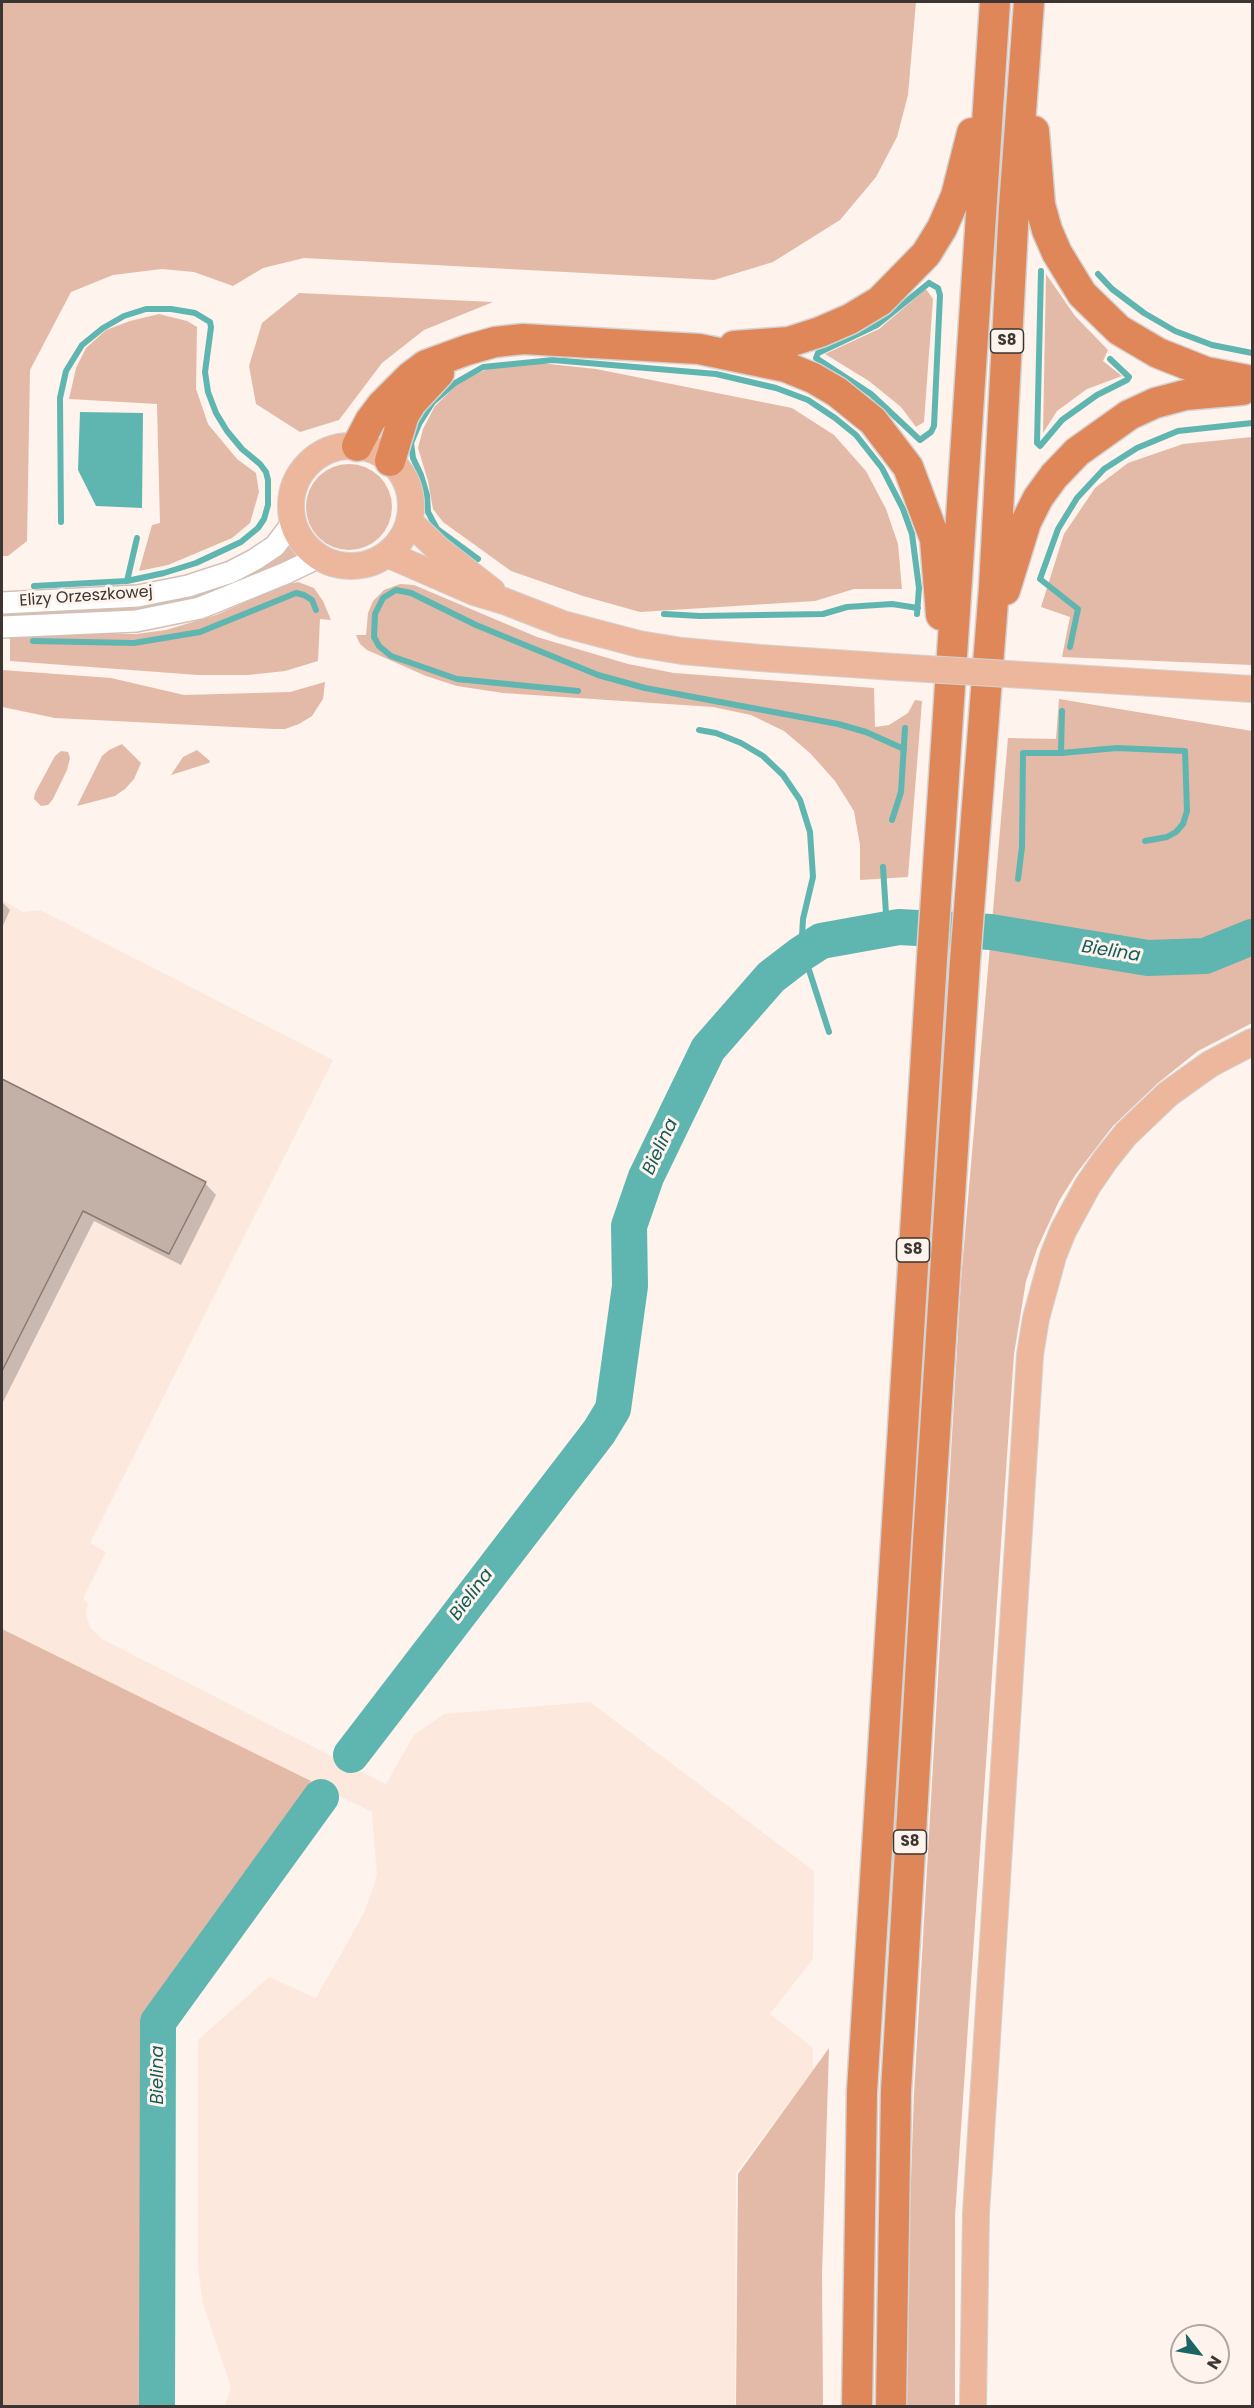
<!DOCTYPE html>
<style>
body{margin:0}
#map{position:relative;width:1254px;height:2408px;overflow:hidden;background:#fef3ed;font-family:Poppins,sans-serif}
canvas{display:block}
.frame{position:absolute;inset:0;border:3px solid #3c3531;pointer-events:none}
.north{position:absolute;left:1170px;top:2324px;width:60px;height:60px;box-sizing:border-box;background:#fef3ed;border:2px solid #b0a7a2;border-radius:50%;rotate:121deg;font-size:16px;font-weight:700;line-height:24px;text-align:center;color:#3c3531}
.north::after{content:'';display:block;margin:auto;width:21px;height:27px;background:#196662;clip-path:polygon(50% 0,100% 100%,50% 72%,0 100%)}
</style>
<div id="map">
<canvas width="1254" height="2408"></canvas>
<div class="frame"></div>
<div class="north">N</div>
</div>
<script>
const ctx = document.querySelector('canvas').getContext('2d');
ctx.lineJoin = 'round';
function fillPath(path, color) { ctx.fillStyle = color; ctx.fill(path, 'evenodd'); }
const poly = rows => new Path2D(rows.map(r => 'M' + r).join(''));
function strokePath(path, color, width, dash) { ctx.strokeStyle = color; ctx.lineWidth = width; ctx.lineCap = dash ? 'butt' : 'round'; ctx.setLineDash(dash || []); ctx.stroke(path); }
function drawText(font, color, halo, rows, align = 'center') {
  ctx.font = font + ' Poppins,sans-serif'; ctx.lineWidth = 6; ctx.setLineDash([]); ctx.textBaseline = 'middle'; ctx.strokeStyle = halo; ctx.fillStyle = color; for (const [text, x, y, turn = 0] of rows) {
    ctx.save(); ctx.translate(x, y); ctx.rotate((+turn || 0) * Math.PI / 180); ctx.textAlign = isNaN(turn) ? turn : align; if (halo) ctx.strokeText(text, 0, 0); ctx.fillText(text, 0, 0); ctx.restore();
  }
}
fillPath(poly([
 [2,900,23,912,40,910,333,1060,90,1543,106,1552,83,1599,88,1603,86,1614,90,1627,102,1639,386,1784,414,1735,444,1714,590,1702,814,1871,813,1959,770,2014,813,2048,813,2070,736,2173,735,2406,225,2406,231,2387,203,2304,198,2269,198,2040,269,1977,316,1998,364,1913,377,1876,372,1812,2,1631]
]), '#fde8de');
fillPath(poly([
 [2,2,916,2,908,95,897,137,876,177,840,220,773,262,714,280,304,258,263,268,233,286,194,272,162,269,113,275,71,292,30,370,27,541,8,556,2,556],
 [1046,274,1075,316,1108,350,1103,361,1122,376,1087,389,1057,411,1043,433],
 [926,289,933,299,924,422,916,427,901,407,869,381,825,354,879,329],
 [299,293,493,302,424,330,382,363,339,420,300,432,256,404,249,366,262,323],
 [159,314,187,321,197,327,196,389,208,424,237,459,256,473,259,492,250,523,232,538,168,565,139,571,152,525,160,523,157,404,69,399,76,368,86,348,106,330,130,321],
 [539,363,596,369,792,408,834,435,866,471,886,509,898,544,902,589,854,589,815,601,640,612,583,596,511,571,443,522,433,509,428,481,418,448,423,429,435,406,460,382,487,369],
 [1252,437,1252,665,1062,657,1070,617,1041,607,1064,534,1095,488,1128,463,1183,444],
 '306 507a43 43 0 1 1 86 0a43 43 0 1 1-86 0Z',
 [291,544,302,555,182,608,8,621,8,610,90,607,282,552],
 [298,582,314,588,323,601,331,620,320,619,318,661,285,671,248,675,198,675,10,661,10,634,136,634,166,630,216,615,284,585],
 [400,584,414,585,537,637,628,664,674,673,874,688,875,727,889,725,908,713,915,700,922,701,908,877,860,880,860,845,854,811,835,781,810,753,784,731,751,715,713,707,503,693,457,686,426,676,367,650,360,644,356,635,366,635,368,613,373,601,384,590],
 [2,670,111,678,184,695,290,692,325,682,323,699,312,716,299,724,285,729,274,729,55,718,2,707],
 [1059,699,1252,731,1252,1023,1198,1051,1158,1083,1113,1126,1076,1174,1059,1201,1037,1249,1026,1281,1014,1354,955,2216,955,2406,903,2406,914,2094,961,1280,1008,738,1056,739],
 [122,744,141,763,134,779,125,789,115,796,77,806,102,756,109,750],
 [197,750,210,761,209,763,171,775,183,757],
 [61,751,68,752,70,758,67,770,53,799,48,805,41,806,34,799,35,793,55,756],
 [2,1629,311,1781,295,1809,150,2026,148,2406,2,2406],
 [829,2048,822,2276,823,2406,736,2406,738,2174]
]), '#e3baa7');
fillPath(poly([
 [80,412,143,413,142,508,96,506,78,470]
]), '#5fb5b0');
fillPath(poly([
 [2,902,10,910,2,928],
 [2,1081,205,1183,216,1195,181,1265,94,1221,2,1404]
]), '#0003');
strokePath(poly([
 [1041,271,1037,443,1040,446,1062,420,1097,395,1127,380,1129,377,1110,359],
 [1098,274,1112,289,1144,313,1175,331,1212,345,1252,353],
 [929,283,938,288,940,295,934,426,931,432,920,440,871,394,816,358,818,353,877,325,929,283],
 [478,559,437,529,428,512,427,495,421,475,413,458,411,443,419,424,433,402,455,383,483,367,553,360,716,374,776,388,808,400,835,418,856,435,882,468,903,509,912,534,919,588,917,614],
 [127,581,137,538],
 [34,586,127,581,164,573,196,563,241,542,258,528,264,519,268,505,268,480,266,472,260,464,242,449,227,431,216,413,208,392,205,372,211,327,210,322,195,313,171,309,146,309,124,316,103,328,82,345,66,371,60,398,61,522],
 [664,614,700,616,823,614,847,607,892,604,918,608],
 [33,641,134,643,200,632,296,593,304,595,312,600,316,610],
 [1070,647,1078,609,1040,579,1058,529,1077,498,1104,469,1137,448,1178,431,1252,423],
 [578,691,457,679,391,656,379,646,374,637,375,614,383,598,396,590,411,593,476,625,598,675,645,688,838,724,866,732,904,749],
 [699,730,716,733,741,743,763,756,783,775,800,800,810,832,813,877,803,919,801,954,809,970,829,1032],
 [1061,753,1062,711],
 [892,820,901,792,905,728],
 [883,867,887,929],
 [1018,879,1022,847,1023,753,1061,753,1117,748,1185,751,1187,811,1183,824,1176,832,1167,837,1145,841]
]), '#5fb5b0', 6);
strokePath(poly([
 [351,1755,599,1432,613,1409,630,1286,629,1226,646,1177,708,1049,771,977,801,954,821,941,899,927,991,932,1148,958,1205,956,1252,937],
 [157,2406,158,2022,321,1797]
]), '#5fb5b0', 36);
const building = poly([
 [2,1079,206,1182,169,1254,83,1211,2,1371,2,1079]
]);
fillPath(building, '#c3b1a8');
strokePath(building, '#8b7a72', 1.5);
const minor = poly([
 [2,603,138,596,188,586,231,572,254,560,275,546,293,522],
 [2,627,136,621,200,608,286,573,319,557]
]);
const major = poly([
 '291 506a60 60 0 1 1 120 0a60 60 0 1 1-120 0Z',
 [409,521,438,549,492,591],
 [387,554,474,592,504,601,563,624,639,644,682,651,760,658,895,667],
 [1040,676,1252,689],
 [973,2406,976,2213,1030,1355,1036,1318,1053,1256,1063,1231,1088,1185,1106,1159,1126,1134,1168,1094,1210,1064,1252,1042]
]);
const highway = poly([
 [1034,131,1040,205,1047,230,1057,253,1082,294,1119,330,1158,353,1206,372,1252,381],
 [734,346,789,342,820,332,850,319,880,301,926,254,942,228,956,196,972,133],
 [357,446,370,421,382,405,410,377,426,365,467,350,495,342,523,339,699,349,786,367,813,378,837,392,873,421,908,467,935,539,941,615],
 [390,461,404,415,412,402,439,373],
 [1005,590,1026,522,1038,498,1054,476,1077,452,1129,415,1155,403,1185,395,1242,390],
 [857,2406,862,2091,932,959,995,2],
 [891,2406,896,2091,928,1541,965,961,994,588,1014,207,1029,2]
]);
strokePath(minor, '#d2c0b7', 24);
strokePath(major, '#d4d3d2', 28);
strokePath(highway, '#d4d3d2', 33);
strokePath(minor, '#fff', 21);
strokePath(major, '#ecb79c', 26);
strokePath(highway, '#e0875a', 30);
const majorBridge = poly([
 [895,667,1040,676]
]);
strokePath(majorBridge, '#d4d3d2', 28, []);
strokePath(majorBridge, '#ecb79c', 26);
for (const [x, y, w] of [
 [1007,341,33],
 [913,1250,33],
 [910,1842,33]
]) { const box = new Path2D(); box.roundRect(x - w / 2, y - 12, w, 24, 4.5); ctx.fillStyle = '#fef3ed'; ctx.fill(box); strokePath(box, '#3c3531', 1.5); }
drawText('bold 15px', '#3c3531', null, [
 ["S8",1007,341],
 ["S8",913,1250],
 ["S8",910,1842]
]);
drawText('16px', '#3c3531', '#fef3ed', [
 ["Elizy Orzeszkowej",86,597,-4]
]);
drawText('italic 18px', '#125b58', '#fef3ed', [
 ["Bielina",1111,952,9],
 ["Bielina",661,1147,-65],
 ["Bielina",472,1595,-53],
 ["Bielina",158,2075,-90]
]);
</script>
